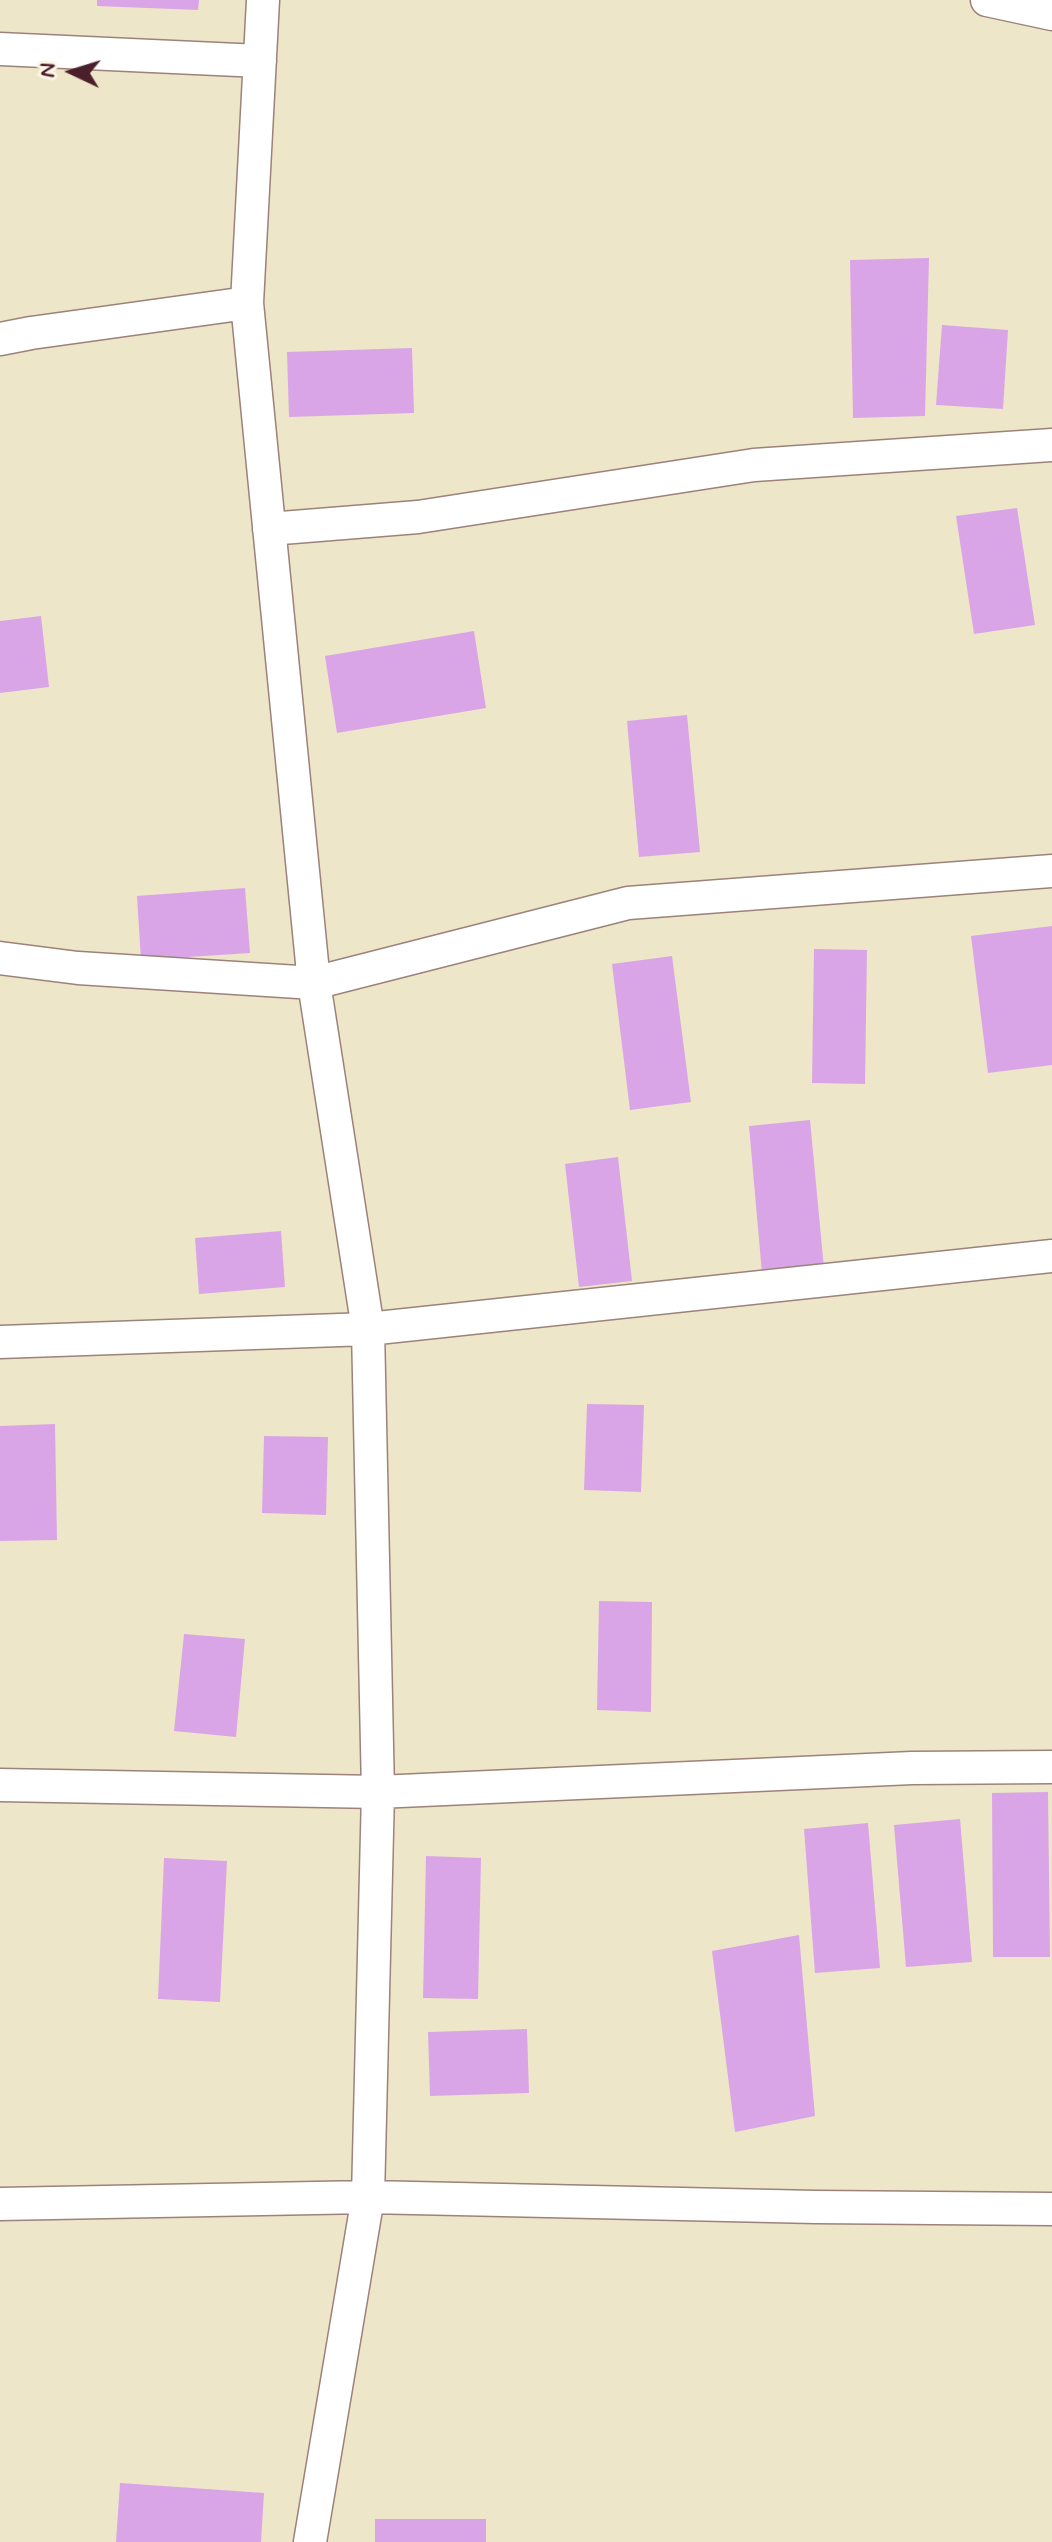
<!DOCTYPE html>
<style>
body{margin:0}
#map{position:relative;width:1052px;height:2542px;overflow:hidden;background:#eee6c8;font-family:Mynerve,sans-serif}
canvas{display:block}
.north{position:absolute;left:32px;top:32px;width:80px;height:80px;-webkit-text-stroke:6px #fcf5e5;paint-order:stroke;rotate:274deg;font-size:22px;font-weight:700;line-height:32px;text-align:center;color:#4a1f2b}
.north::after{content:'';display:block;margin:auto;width:28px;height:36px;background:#4a1f2b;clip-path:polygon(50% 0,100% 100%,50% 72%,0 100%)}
</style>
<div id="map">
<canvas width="1052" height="2542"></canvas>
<div class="north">N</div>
</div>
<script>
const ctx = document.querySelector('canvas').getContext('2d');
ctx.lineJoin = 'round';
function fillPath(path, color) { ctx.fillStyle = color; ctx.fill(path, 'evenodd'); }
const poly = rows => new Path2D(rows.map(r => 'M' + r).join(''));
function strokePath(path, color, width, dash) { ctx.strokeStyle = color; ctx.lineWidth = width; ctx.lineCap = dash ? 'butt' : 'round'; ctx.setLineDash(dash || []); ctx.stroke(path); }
fillPath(poly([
 [97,0,199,0,198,10,97,6],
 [929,258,925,416,853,418,850,260],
 [942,325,1008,330,1003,409,936,405],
 [412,348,414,413,289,417,287,352],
 [1017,508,1035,625,974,634,956,516],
 [41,616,49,687,0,693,0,621],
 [474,631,486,708,337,733,325,656],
 [687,715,700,852,639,857,627,721],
 [245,888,250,953,141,960,137,896],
 [1052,926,1052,1065,988,1073,971,936],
 [814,949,867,950,865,1084,812,1083],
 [672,956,691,1102,630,1110,612,964],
 [810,1120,825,1279,763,1285,749,1126],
 [618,1157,632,1281,579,1287,565,1164],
 [281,1231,285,1287,199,1294,195,1238],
 [587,1404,644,1405,641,1492,584,1490],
 [55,1424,57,1540,0,1541,0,1426],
 [264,1436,328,1437,326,1515,262,1513],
 [599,1601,652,1602,651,1712,597,1710],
 [184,1634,245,1639,236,1737,174,1731],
 [1048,1792,1050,1957,993,1957,992,1793],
 [960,1819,972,1962,906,1967,894,1825],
 [868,1823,880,1968,815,1973,804,1829],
 [426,1856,481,1858,478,1999,423,1998],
 [164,1858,227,1861,220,2002,158,1999],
 [799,1935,815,2116,735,2132,712,1951],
 [527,2029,529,2093,430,2096,428,2032],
 [120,2483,264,2493,261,2542,116,2542],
 [375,2519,486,2519,486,2542,375,2542]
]), '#daa5e7');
const street = poly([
 [263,0,247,303,314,983,368,1329,378,1792,368,2197,310,2542],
 [987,0,1052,14],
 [0,49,260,61],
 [0,339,31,333,247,303],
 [269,529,418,517,754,465,1052,445],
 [0,958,78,968,314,983,628,903,1052,871],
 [0,1342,368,1329,1052,1256],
 [0,1785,378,1792,912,1768,1052,1767],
 [0,2204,368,2197,816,2207,1052,2209]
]);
strokePath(street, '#9c827a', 35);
strokePath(street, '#fff', 32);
</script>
